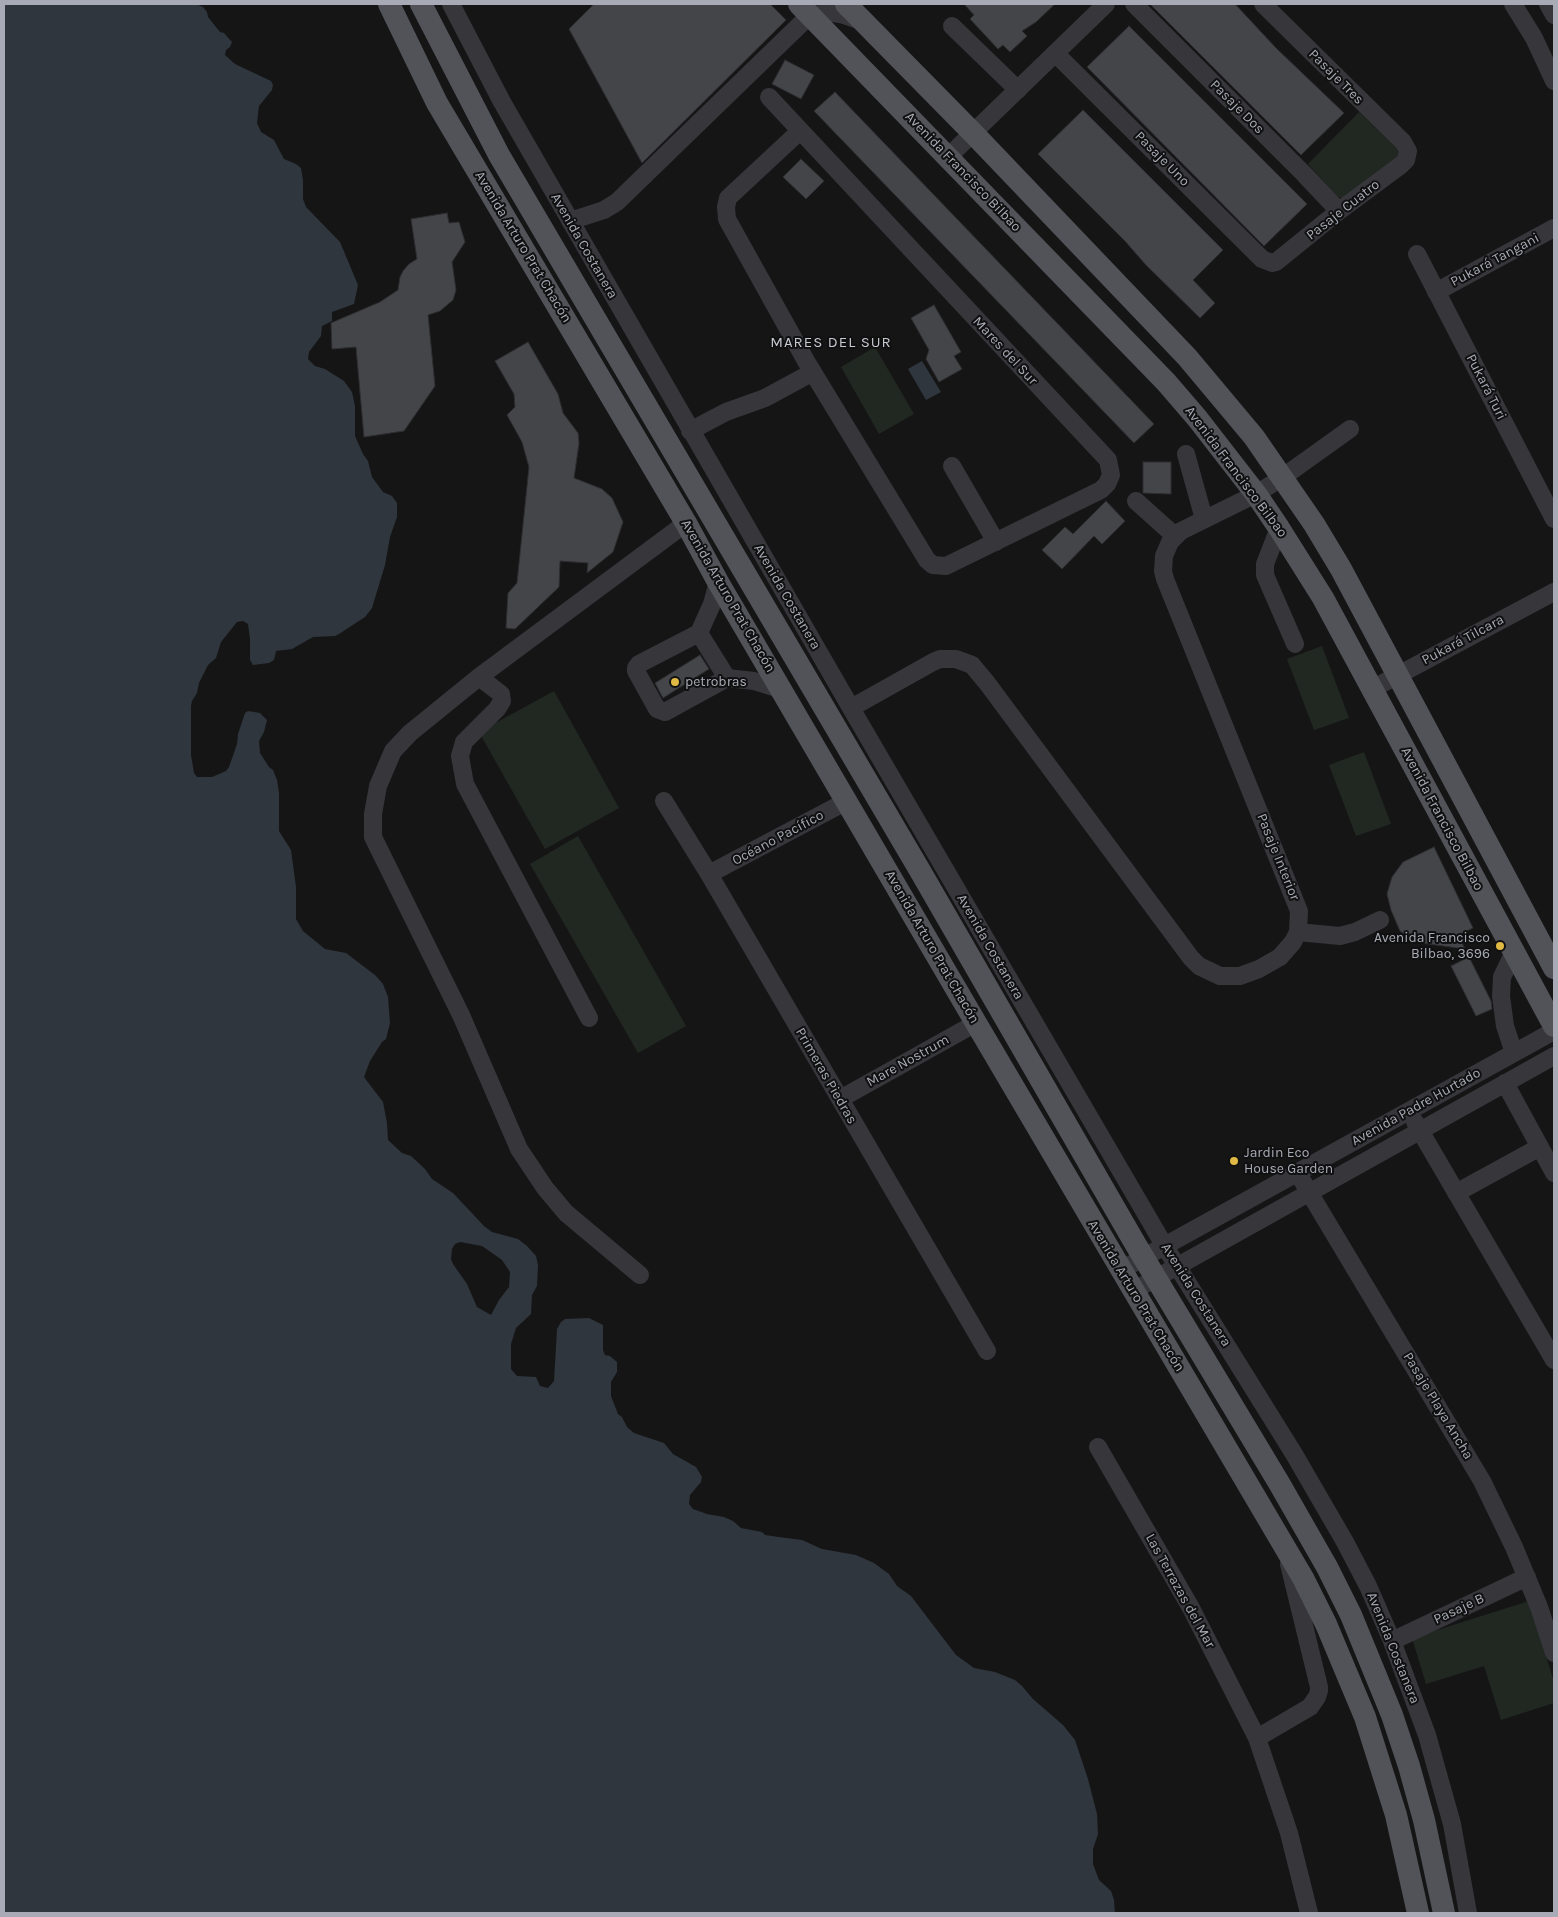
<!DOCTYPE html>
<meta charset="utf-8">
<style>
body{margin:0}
#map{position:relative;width:1558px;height:1917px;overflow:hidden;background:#151516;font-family:Karla,sans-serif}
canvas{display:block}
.frame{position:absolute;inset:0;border:5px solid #a8abb5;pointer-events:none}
</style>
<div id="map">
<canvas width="1558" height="1917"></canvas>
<div class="frame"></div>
</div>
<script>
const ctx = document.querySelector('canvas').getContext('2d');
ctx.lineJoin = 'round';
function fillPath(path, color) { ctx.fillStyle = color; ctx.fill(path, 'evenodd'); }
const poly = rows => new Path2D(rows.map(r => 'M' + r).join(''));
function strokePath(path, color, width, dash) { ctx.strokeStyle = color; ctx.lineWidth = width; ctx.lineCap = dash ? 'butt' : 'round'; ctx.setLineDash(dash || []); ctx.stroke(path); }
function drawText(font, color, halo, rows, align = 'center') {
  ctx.font = font + ' Karla,sans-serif'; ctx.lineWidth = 4; ctx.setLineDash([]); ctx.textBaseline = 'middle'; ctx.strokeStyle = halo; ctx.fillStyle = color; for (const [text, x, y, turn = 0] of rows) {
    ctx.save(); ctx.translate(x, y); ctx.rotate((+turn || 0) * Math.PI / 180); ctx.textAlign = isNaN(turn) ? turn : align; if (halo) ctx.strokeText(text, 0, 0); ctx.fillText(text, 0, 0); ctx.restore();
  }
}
fillPath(poly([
 [1359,112,1395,147,1399,154,1397,157,1346,198,1341,198,1337,196,1308,164],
 [875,347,914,414,879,434,841,367],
 [1322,646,1349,718,1314,730,1287,659],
 [554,691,619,808,545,849,479,732],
 [1364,752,1391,824,1356,836,1329,765],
 [578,836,686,1026,638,1053,530,864],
 [1529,1601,1554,1682,1554,1703,1501,1720,1484,1666,1426,1684,1412,1638]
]), '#212822');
fillPath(poly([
 [4,4,196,4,203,7,207,12,208,17,220,32,224,33,232,42,230,47,226,50,225,55,235,64,271,81,273,85,272,90,259,106,257,123,261,132,274,140,284,159,296,164,301,168,303,180,303,199,306,207,340,242,358,285,354,304,332,312,332,321,322,326,321,336,309,352,308,359,315,366,325,369,344,381,352,392,355,406,355,436,363,454,368,461,372,477,383,492,392,496,397,503,397,517,390,537,385,565,372,608,365,617,339,634,335,636,313,637,292,649,276,651,274,660,269,663,253,665,250,660,250,639,248,624,243,621,237,622,221,642,216,658,208,665,199,683,197,693,192,701,191,706,191,755,194,773,197,777,212,777,226,771,229,767,237,744,238,734,245,713,248,711,260,713,267,720,264,732,259,741,260,753,269,767,273,770,277,780,279,793,279,831,291,850,296,887,296,919,303,931,325,949,346,953,375,975,383,984,388,997,390,1023,386,1039,382,1042,370,1061,364,1077,383,1102,387,1123,388,1140,402,1153,411,1156,425,1169,432,1179,453,1193,484,1226,492,1232,518,1239,527,1246,536,1256,538,1265,537,1286,532,1295,531,1314,516,1328,511,1344,511,1369,517,1376,536,1377,540,1386,548,1388,554,1381,557,1329,561,1322,565,1319,589,1318,603,1325,603,1350,605,1355,610,1356,617,1362,617,1372,611,1382,611,1396,618,1414,622,1417,627,1427,634,1433,664,1443,673,1454,696,1467,702,1477,701,1482,690,1495,689,1504,693,1509,707,1514,724,1517,733,1521,741,1528,762,1532,765,1535,779,1537,802,1540,822,1549,856,1555,874,1563,889,1574,897,1586,911,1596,956,1655,974,1668,995,1672,1015,1680,1022,1686,1033,1699,1063,1725,1075,1740,1088,1779,1097,1814,1098,1834,1093,1849,1093,1864,1099,1880,1111,1891,1114,1900,1115,1913,4,1913],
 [460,1242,482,1246,502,1260,510,1272,509,1287,499,1300,491,1315,477,1307,467,1284,453,1264,451,1259,452,1249,455,1244],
 [922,361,941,392,926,400,908,369]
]), '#2f363d');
const building = poly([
 [594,4,770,4,786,20,642,163,569,29,594,4],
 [964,4,1055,4,1036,22,1022,31,1027,36,1010,52,1003,45,998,49,970,19,974,15,964,4],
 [1150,4,1235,4,1276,48,1344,113,1301,155,1150,4],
 [1129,26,1307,204,1264,246,1087,67,1129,26],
 [785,60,814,75,801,99,772,84,785,60],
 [835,92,1154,424,1134,443,814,111,835,92],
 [1083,110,1223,250,1193,280,1215,303,1200,318,1146,265,1125,241,1038,154,1083,110],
 [801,159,824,181,806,199,783,177,801,159],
 [447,213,449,223,459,222,465,242,452,262,456,290,453,300,440,311,428,315,435,386,404,431,364,437,356,347,332,349,331,323,380,302,398,290,400,277,403,271,409,264,417,259,411,219,447,213],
 [934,305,961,352,954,356,962,369,939,382,926,359,929,350,911,318,934,305],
 [528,342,558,394,563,413,578,433,579,443,574,478,602,489,612,498,623,522,613,552,587,573,588,563,560,561,559,587,515,629,506,628,508,593,517,583,529,467,522,442,507,415,515,407,514,394,495,361,528,342],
 [1143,462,1171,462,1171,494,1143,493,1143,462],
 [1106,501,1125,521,1102,544,1094,536,1062,569,1042,550,1065,527,1073,534,1106,501],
 [700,655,709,669,663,698,655,683,700,655],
 [1434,847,1473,928,1458,935,1465,949,1415,942,1400,931,1391,910,1387,894,1392,877,1403,862,1434,847],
 [1469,957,1491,1001,1492,1009,1476,1016,1451,966,1469,957]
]);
fillPath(building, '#444549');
strokePath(building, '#2f2f32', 1);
strokePath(poly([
 [451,4,502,102,851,708,1164,1245,1294,1454,1345,1542,1368,1586,1392,1641,1427,1735,1452,1824,1468,1913],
 [1134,4,1304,174,1339,211],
 [1513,4,1534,38,1554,81],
 [1548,4,1554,15],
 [952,26,1018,90],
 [1055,53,1262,259,1272,263,1276,262,1339,211,1401,165,1406,160,1408,151,1403,142,1263,4],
 [769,97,1108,460,1111,475,1107,484,1101,490,946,566,933,565,927,560,806,361,727,219,726,207,728,198,800,131],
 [948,157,1106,4],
 [570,221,604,210,617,202,810,15,833,13,844,15,861,21],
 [1417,254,1554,519],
 [1436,292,1554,228],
 [690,431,726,412,765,398,813,372],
 [1186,454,1204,519],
 [952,466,996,542],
 [1136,501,1175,536],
 [1279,528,1265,564,1265,575,1295,644],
 [718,582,712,604,699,633,639,664,636,668,636,671,657,709,665,712,727,678,754,681,783,690],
 [699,633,727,678],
 [479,677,501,694,502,701,497,709,464,742,460,756,465,784,589,1018],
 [1372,689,1554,592],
 [851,708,933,662,940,659,956,659,972,665,987,683,1191,958,1199,966,1220,976,1240,976,1259,969,1280,957,1293,942,1298,932,1299,911,1165,579,1163,571,1164,556,1170,542,1181,531,1256,494,1283,477,1350,429],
 [664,801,709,874,987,1351],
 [709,874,847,801],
 [1298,932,1340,936,1355,932,1380,920],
 [1514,952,1502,977,1501,996,1505,1026,1514,1053],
 [1505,1083,1554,1173],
 [840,1099,976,1023],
 [1415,1122,1554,1360],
 [1297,1172,1482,1481,1514,1547,1539,1607,1554,1653],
 [1456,1193,1540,1147],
 [1121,1270,1554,1031],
 [640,1275,566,1213,545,1188,519,1149,461,1015,373,837,373,814,378,786,393,751,410,733,479,677,686,523],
 [1133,1291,1554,1056],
 [1098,1447,1191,1608,1257,1738,1289,1833,1309,1913],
 [1392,1641,1527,1577],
 [1257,1738,1310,1707,1317,1697,1319,1691,1319,1687,1289,1564]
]), '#36363b', 18);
strokePath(poly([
 [389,4,437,103,686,523,718,582,976,1023,1303,1578,1326,1624,1365,1717,1396,1815,1418,1913],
 [421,4,499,155,919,869,1136,1245,1279,1483,1327,1567,1351,1615,1392,1715,1409,1766,1424,1820,1444,1913],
 [799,4,1166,382,1197,418,1256,494,1279,528,1323,598,1554,1026],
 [846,4,973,133,1187,357,1254,437,1314,524,1341,569,1554,968]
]), '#525359', 22);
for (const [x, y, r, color] of [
 [675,682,5,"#dfb944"],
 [1500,946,5,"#dfb944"],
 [1234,1161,5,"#dfb944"]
]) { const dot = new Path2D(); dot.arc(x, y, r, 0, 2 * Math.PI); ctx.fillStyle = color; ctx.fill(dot); strokePath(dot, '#101011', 2); }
drawText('14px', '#a8abb5', '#101011', [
 ["Pasaje Tres",1336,77,45],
 ["Pasaje Dos",1237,107,45],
 ["Pasaje Uno",1162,159,45],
 ["Avenida Francisco Bilbao",963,172,46],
 ["Pasaje Cuatro",1343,210,-38],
 ["Avenida Costanera",584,246,60],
 ["Avenida Arturo Prat Chacón",523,247,59],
 ["Pukará Tangani",1495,260,-28],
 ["Mares del Sur",1005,351,47],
 ["Pukará Turi",1486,387,63],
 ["Avenida Francisco Bilbao",1236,472,53],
 ["Avenida Arturo Prat Chacón",728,596,60],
 ["Avenida Costanera",787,597,60],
 ["Pukará Tilcara",1463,640,-28],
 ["Avenida Francisco Bilbao",1442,819,62],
 ["Océano Pacífico",778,838,-28],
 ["Pasaje Interior",1278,857,68],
 ["Avenida Arturo Prat Chacón",932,947,60],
 ["Avenida Costanera",990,947,60],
 ["Mare Nostrum",908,1061,-29],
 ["Primeras Piedras",826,1076,60],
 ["Avenida Padre Hurtado",1416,1107,-29],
 ["Avenida Costanera",1196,1295,58],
 ["Avenida Arturo Prat Chacón",1136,1296,59],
 ["Pasaje Playa Ancha",1438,1406,59],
 ["Las Terrazas del Mar",1180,1591,61],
 ["Pasaje B",1459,1609,-25],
 ["Avenida Costanera",1393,1648,68]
]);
drawText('14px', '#a8abb5', '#101011', [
 ["petrobras",685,682],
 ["Avenida Francisco",1490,938,"right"],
 ["Bilbao, 3696",1490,954,"right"],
 ["Jardin Eco",1244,1153],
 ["House Garden",1244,1169]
], 'left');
ctx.letterSpacing = '1px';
drawText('15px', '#c8cad1', '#101011', [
 ["MARES DEL SUR",831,343]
]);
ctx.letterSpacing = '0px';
</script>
